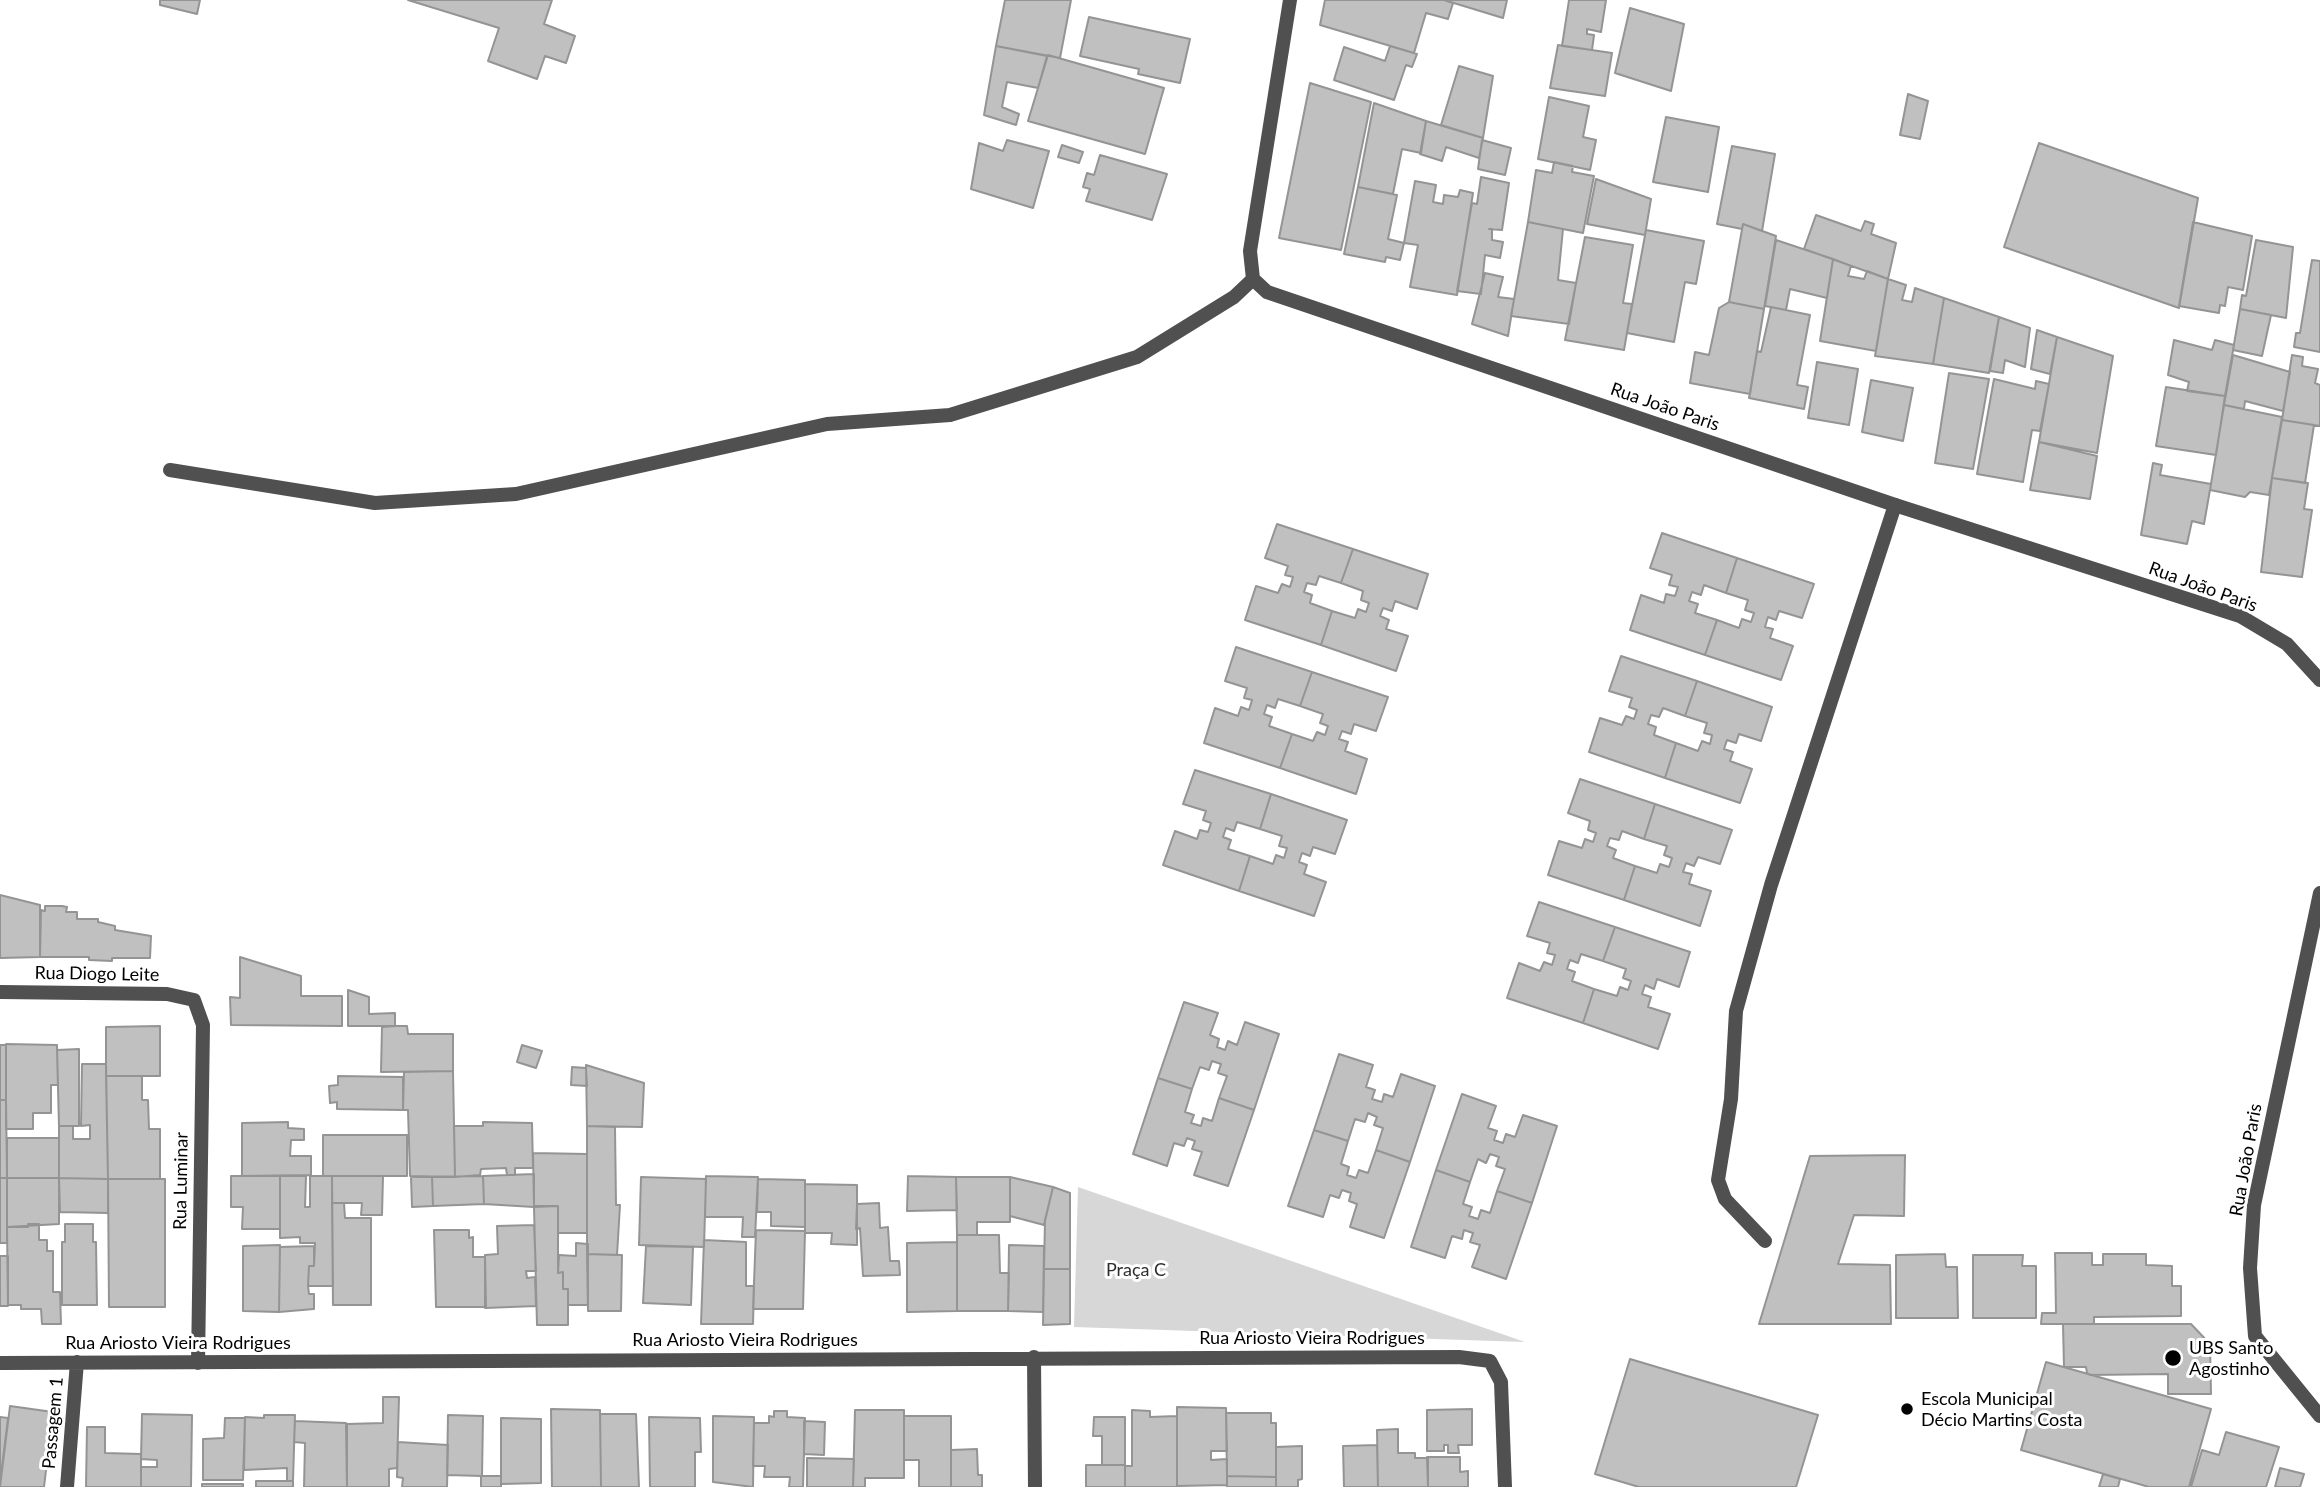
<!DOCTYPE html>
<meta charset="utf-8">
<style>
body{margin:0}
canvas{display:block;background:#fff}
</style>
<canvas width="2320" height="1487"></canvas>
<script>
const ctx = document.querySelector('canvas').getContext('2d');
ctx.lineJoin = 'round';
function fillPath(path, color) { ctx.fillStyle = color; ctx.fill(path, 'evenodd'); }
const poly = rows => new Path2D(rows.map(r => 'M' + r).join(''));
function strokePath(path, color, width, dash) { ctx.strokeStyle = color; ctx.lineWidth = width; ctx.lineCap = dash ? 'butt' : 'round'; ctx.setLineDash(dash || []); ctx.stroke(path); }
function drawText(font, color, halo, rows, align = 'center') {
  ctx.font = font + ' Lato,sans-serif'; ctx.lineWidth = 6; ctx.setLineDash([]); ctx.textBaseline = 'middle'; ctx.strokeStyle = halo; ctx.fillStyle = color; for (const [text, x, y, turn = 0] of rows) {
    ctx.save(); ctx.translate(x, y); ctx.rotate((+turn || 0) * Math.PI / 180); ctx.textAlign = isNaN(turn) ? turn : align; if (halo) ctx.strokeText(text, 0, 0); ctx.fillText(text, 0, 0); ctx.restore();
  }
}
fillPath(poly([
 [1078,1187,1525,1342,1074,1327]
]), '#d7d7d7');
const building = poly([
 [160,0,200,0,197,14,160,5,160,0],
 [408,0,552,0,544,24,575,36,566,63,545,56,537,79,488,61,499,28,408,0],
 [1005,0,1071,0,1060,58,996,46,1005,0],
 [1325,0,1444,0,1453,3,1448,19,1426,13,1414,53,1320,25,1325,0],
 [1444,0,1507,0,1503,18,1444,0],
 [1569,0,1606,0,1601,32,1587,29,1587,34,1594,35,1592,50,1562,46,1569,0],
 [1630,8,1684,24,1671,91,1615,73,1630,8],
 [1089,17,1190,39,1180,83,1138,74,1139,69,1080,56,1089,17],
 [1558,45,1612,53,1605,96,1550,88,1558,45],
 [996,46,1047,56,1038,88,1007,82,1002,107,1019,114,1016,125,984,115,996,46],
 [1390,46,1417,54,1412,67,1406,65,1394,100,1334,80,1344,47,1385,61,1390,46],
 [1048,55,1164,88,1145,154,1028,121,1048,55],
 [1459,66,1493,76,1483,138,1441,125,1459,66],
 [1310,83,1371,102,1341,250,1279,238,1310,83],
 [1908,94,1928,101,1920,139,1900,135,1908,94],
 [1549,97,1589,106,1583,137,1596,140,1590,170,1538,159,1549,97],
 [1374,103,1426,121,1421,153,1402,149,1393,194,1358,187,1374,103],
 [1666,117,1719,127,1708,192,1653,182,1666,117],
 [1426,121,1483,138,1479,158,1446,147,1442,161,1420,154,1426,121],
 [1007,140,1049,151,1033,208,971,189,979,143,1003,151,1007,140],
 [1482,140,1511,148,1505,175,1478,169,1482,140],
 [2039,143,2198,198,2179,308,2004,247,2039,143],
 [1062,145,1083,152,1079,163,1058,157,1062,145],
 [1732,146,1775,154,1762,231,1743,224,1742,229,1717,224,1732,146],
 [1100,155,1167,174,1152,220,1086,201,1090,189,1083,187,1087,173,1094,175,1100,155],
 [1554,162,1573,166,1572,172,1594,176,1583,233,1528,222,1536,170,1552,173,1554,162],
 [1481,177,1509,183,1502,230,1489,229,1492,229,1492,240,1503,242,1500,258,1485,255,1481,294,1457,291,1472,203,1477,204,1481,177],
 [1596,179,1651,199,1645,235,1587,224,1596,179],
 [1415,181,1436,185,1433,202,1443,204,1444,195,1458,197,1460,190,1473,193,1457,295,1410,287,1418,245,1404,243,1415,181],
 [1358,187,1397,195,1388,239,1404,243,1400,260,1386,257,1385,262,1344,254,1358,187],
 [1816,215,1861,231,1865,221,1874,224,1871,234,1896,243,1888,279,1804,249,1816,215],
 [1528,222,1563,229,1558,280,1576,283,1569,324,1511,316,1528,222],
 [2193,222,2252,236,2243,290,2228,287,2225,306,2220,305,2219,313,2179,306,2193,222],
 [1743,224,1776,236,1764,309,1729,302,1743,224],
 [1646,230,1704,241,1696,284,1685,282,1674,342,1627,333,1646,230],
 [1585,237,1633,245,1623,303,1632,304,1624,350,1565,340,1585,237],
 [1776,240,1833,259,1827,298,1790,289,1786,310,1765,306,1776,240],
 [2256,240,2293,247,2286,318,2240,309,2242,295,2246,296,2256,240],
 [1833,259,1851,266,1848,276,1864,279,1867,271,1888,279,1876,351,1820,341,1833,259],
 [2312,260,2320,261,2320,352,2294,347,2296,333,2300,333,2312,260],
 [1485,273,1503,277,1498,297,1514,299,1508,336,1472,324,1485,273],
 [1888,279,1906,285,1902,300,1912,302,1915,288,1944,298,1933,364,1875,356,1888,279],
 [1944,298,1999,317,1989,373,1933,364,1944,298],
 [1729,302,1764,309,1750,394,1690,383,1695,352,1709,355,1719,308,1729,302],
 [1771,307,1810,315,1797,385,1808,387,1804,409,1749,398,1757,351,1761,352,1771,307],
 [2240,309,2271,315,2262,356,2233,350,2240,309],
 [1999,317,2030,328,2025,367,2005,360,2003,373,1990,371,1999,317],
 [2037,330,2057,337,2050,374,2031,369,2037,330],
 [2057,337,2113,356,2097,453,2039,442,2057,337],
 [2174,340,2212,350,2215,340,2234,345,2225,396,2187,391,2189,382,2168,375,2174,340],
 [2233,355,2290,372,2283,411,2245,401,2244,409,2224,405,2233,355],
 [2292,355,2303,357,2302,366,2318,369,2315,383,2320,385,2320,426,2282,420,2292,355],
 [1817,362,1858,369,1849,425,1808,418,1817,362],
 [1949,373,1989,379,1973,469,1935,463,1949,373],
 [1994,379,2035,389,2036,381,2049,384,2040,431,2032,430,2023,482,1977,474,1994,379],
 [1871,380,1913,388,1903,441,1862,432,1871,380],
 [2166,387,2225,396,2216,455,2156,446,2166,387],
 [2224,405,2282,417,2269,495,2250,492,2245,497,2210,490,2224,405],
 [2282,420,2314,425,2305,483,2272,478,2282,420],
 [2039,442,2097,456,2090,499,2030,490,2039,442],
 [2153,463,2162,465,2160,475,2211,484,2204,524,2192,521,2187,544,2141,535,2153,463],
 [2272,478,2308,483,2304,509,2312,510,2302,577,2261,572,2272,478],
 [1277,524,1353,549,1341,583,1319,576,1316,585,1307,583,1304,592,1312,595,1310,603,1332,611,1321,645,1245,620,1256,586,1278,593,1282,584,1290,587,1293,577,1285,575,1288,566,1265,558,1277,524],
 [1662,533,1737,558,1726,593,1704,585,1701,595,1692,592,1689,601,1698,604,1695,613,1717,620,1705,655,1630,630,1641,595,1664,603,1666,594,1675,596,1678,587,1669,585,1672,575,1650,568,1662,533],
 [1353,549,1428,574,1417,609,1395,601,1392,611,1383,608,1380,616,1389,620,1386,629,1408,636,1396,671,1321,645,1332,611,1355,618,1358,609,1366,612,1369,603,1361,600,1363,591,1341,583,1353,549],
 [1737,558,1814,584,1802,618,1779,611,1776,620,1768,617,1765,627,1773,629,1770,638,1793,646,1781,680,1705,655,1717,620,1739,628,1742,619,1751,622,1754,613,1745,610,1748,600,1726,593,1737,558],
 [1236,647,1312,672,1300,706,1278,699,1275,708,1267,705,1264,714,1272,717,1269,726,1292,734,1280,768,1204,743,1215,708,1238,716,1241,707,1249,710,1252,700,1244,698,1247,688,1225,681,1236,647],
 [1621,656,1697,681,1685,716,1663,708,1659,717,1651,715,1648,724,1656,727,1654,735,1676,743,1665,778,1589,752,1600,718,1622,725,1626,716,1634,719,1637,710,1629,707,1632,698,1609,691,1621,656],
 [1312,672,1388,697,1376,731,1354,724,1351,734,1342,731,1339,739,1348,742,1345,751,1367,759,1356,794,1280,768,1292,734,1313,741,1317,732,1325,735,1328,726,1320,723,1323,714,1300,706,1312,672],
 [1697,681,1772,707,1761,741,1739,734,1736,743,1727,740,1724,749,1733,752,1730,761,1752,769,1740,803,1665,778,1676,743,1698,751,1702,741,1710,744,1712,735,1704,733,1707,723,1685,716,1697,681],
 [1195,770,1271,794,1260,829,1237,822,1234,831,1226,828,1223,837,1231,840,1228,849,1250,856,1239,891,1163,865,1175,831,1197,839,1200,830,1208,832,1211,823,1203,820,1206,811,1183,804,1195,770],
 [1580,779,1655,804,1644,839,1622,831,1619,840,1610,838,1607,846,1616,850,1613,858,1635,866,1624,900,1548,875,1559,841,1582,848,1585,839,1593,842,1596,833,1588,830,1590,821,1568,813,1580,779],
 [1271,794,1347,820,1335,854,1313,847,1310,856,1302,853,1299,862,1307,865,1304,874,1326,882,1314,916,1239,891,1250,856,1273,864,1276,855,1284,858,1287,848,1279,846,1282,836,1260,829,1271,794],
 [1655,804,1732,830,1720,864,1698,857,1694,866,1686,863,1683,872,1692,874,1689,884,1711,891,1700,926,1624,900,1635,866,1657,873,1660,864,1669,867,1672,858,1664,855,1667,846,1644,839,1655,804],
 [0,895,40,905,40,957,0,958,0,895],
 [1539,902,1615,927,1603,961,1581,954,1578,963,1570,960,1567,969,1575,972,1572,981,1594,989,1583,1023,1507,998,1519,963,1540,971,1544,962,1552,965,1555,955,1547,953,1550,943,1527,936,1539,902],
 [45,906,62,906,67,907,66,912,77,912,77,919,98,919,98,922,115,926,115,930,151,936,150,958,112,958,112,961,89,960,89,957,40,957,41,910,45,911,45,906],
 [1615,927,1690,952,1679,987,1657,979,1654,989,1645,985,1642,994,1651,997,1648,1007,1670,1014,1658,1049,1583,1023,1594,989,1617,996,1620,987,1628,990,1631,981,1623,978,1626,969,1603,961,1615,927],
 [240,957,301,976,301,996,342,996,342,1026,231,1025,230,997,240,998,240,957],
 [348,990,369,997,369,1014,395,1013,395,1026,348,1026,348,990],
 [1184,1002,1218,1013,1210,1035,1219,1039,1217,1047,1225,1050,1228,1041,1237,1045,1245,1022,1279,1034,1254,1110,1219,1098,1227,1076,1218,1073,1221,1064,1212,1061,1209,1070,1200,1067,1192,1089,1158,1078,1184,1002],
 [160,1026,160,1076,106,1076,106,1027,160,1026],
 [395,1026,407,1026,408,1034,453,1034,453,1071,381,1072,382,1027,395,1026],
 [6,1044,57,1045,58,1085,51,1085,51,1113,33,1113,33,1129,6,1129,6,1044],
 [0,1045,6,1045,6,1100,0,1100,0,1045],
 [522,1045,542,1051,536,1068,517,1062,522,1045],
 [79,1049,79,1126,59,1126,57,1050,79,1049],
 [1339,1054,1373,1065,1366,1087,1375,1090,1372,1099,1382,1102,1384,1094,1393,1097,1401,1074,1435,1086,1410,1162,1376,1150,1383,1128,1374,1125,1377,1117,1368,1113,1365,1122,1355,1119,1348,1141,1314,1130,1339,1054],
 [82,1064,106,1064,108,1179,59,1178,59,1126,73,1126,73,1139,90,1139,90,1125,81,1126,82,1064],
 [586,1065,644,1083,642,1127,587,1126,586,1065],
 [572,1067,586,1068,587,1086,571,1085,572,1067],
 [453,1071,455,1177,410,1176,408,1110,403,1110,404,1072,453,1071],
 [106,1076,142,1076,142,1100,148,1100,149,1129,160,1129,160,1179,108,1179,106,1076],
 [338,1076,403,1077,403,1110,337,1109,337,1102,330,1103,329,1086,338,1085,338,1076],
 [1158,1078,1192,1089,1185,1112,1194,1115,1191,1123,1201,1126,1203,1118,1212,1121,1219,1098,1254,1110,1228,1186,1194,1175,1202,1152,1192,1149,1195,1141,1187,1138,1184,1146,1174,1143,1167,1166,1133,1154,1158,1078],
 [1462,1094,1496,1106,1488,1128,1497,1131,1494,1140,1503,1143,1506,1134,1515,1137,1523,1115,1557,1126,1532,1203,1497,1191,1505,1169,1496,1166,1499,1157,1490,1154,1486,1163,1478,1159,1470,1182,1436,1170,1462,1094],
 [0,1100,6,1100,7,1178,0,1178,0,1100],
 [288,1122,288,1128,304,1129,304,1140,291,1140,290,1156,311,1156,311,1175,242,1176,242,1123,288,1122],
 [483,1122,532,1123,533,1168,515,1168,515,1175,507,1175,506,1168,481,1169,480,1175,455,1177,454,1126,483,1126,483,1122],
 [587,1126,615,1127,616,1205,620,1205,617,1255,587,1254,587,1126],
 [1314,1130,1348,1141,1341,1164,1349,1167,1347,1175,1356,1178,1359,1170,1368,1173,1376,1150,1410,1162,1384,1238,1350,1227,1357,1204,1349,1201,1351,1193,1342,1190,1339,1198,1330,1195,1323,1217,1288,1206,1314,1130],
 [323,1135,407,1135,407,1176,323,1176,323,1135],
 [7,1138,59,1138,59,1178,7,1178,7,1138],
 [533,1153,587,1154,587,1233,558,1233,558,1206,534,1206,533,1153],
 [1905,1155,1904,1216,1854,1215,1838,1264,1890,1265,1891,1324,1759,1324,1810,1156,1905,1155],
 [1436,1170,1470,1182,1463,1204,1472,1207,1469,1216,1478,1219,1481,1210,1490,1213,1497,1191,1532,1203,1506,1279,1472,1267,1480,1245,1470,1242,1473,1233,1464,1230,1462,1239,1452,1236,1445,1258,1411,1247,1436,1170],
 [534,1174,534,1207,484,1204,483,1176,534,1174],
 [231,1176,280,1176,280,1229,242,1229,243,1207,231,1207,231,1176],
 [280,1176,306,1176,305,1207,310,1207,310,1176,332,1176,333,1286,308,1286,309,1266,314,1266,315,1243,300,1243,300,1237,280,1238,280,1176],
 [332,1176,383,1176,382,1215,361,1215,362,1203,332,1203,332,1176],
 [483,1176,484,1204,433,1206,432,1177,483,1176],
 [706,1176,758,1177,755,1237,742,1237,743,1217,705,1217,706,1176],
 [908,1176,956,1177,957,1210,907,1211,908,1176],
 [411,1177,432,1177,433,1206,412,1207,411,1177],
 [641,1177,706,1179,704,1247,639,1245,641,1177],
 [956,1177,1010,1177,1010,1222,977,1222,977,1235,957,1235,956,1177],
 [1010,1177,1053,1187,1044,1225,1010,1216,1010,1177],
 [0,1178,7,1178,7,1243,0,1243,0,1178],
 [7,1178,59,1178,59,1224,7,1227,7,1178],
 [59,1178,108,1179,108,1213,60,1212,59,1178],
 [108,1179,165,1179,165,1307,109,1307,108,1179],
 [758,1179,805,1180,805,1227,771,1226,771,1212,757,1212,758,1179],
 [805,1184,857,1185,857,1245,831,1244,832,1233,805,1233,805,1184],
 [1053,1187,1070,1193,1070,1269,1044,1269,1045,1220,1053,1187],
 [332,1203,344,1203,345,1218,371,1218,371,1305,333,1305,332,1203],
 [879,1203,880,1228,888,1227,890,1261,899,1261,900,1275,863,1276,860,1228,856,1229,857,1204,879,1203],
 [558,1206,558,1273,563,1272,563,1289,568,1289,568,1325,537,1325,534,1207,558,1206],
 [28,1224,39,1224,39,1240,47,1240,47,1251,53,1251,53,1292,60,1292,61,1324,42,1324,41,1309,21,1309,21,1305,8,1305,7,1227,28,1227,28,1224],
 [65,1224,93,1224,93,1242,96,1242,97,1305,62,1305,62,1242,65,1242,65,1224],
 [534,1225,536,1271,526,1271,527,1278,535,1277,536,1306,485,1308,485,1255,498,1254,497,1226,534,1225],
 [434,1230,469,1230,469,1238,473,1237,473,1257,485,1257,486,1307,436,1307,434,1230],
 [756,1230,805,1231,803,1309,753,1309,756,1230],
 [957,1235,999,1235,1000,1273,1009,1273,1008,1311,957,1311,957,1235],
 [704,1240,746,1242,746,1286,754,1286,753,1324,701,1324,704,1240],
 [957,1242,957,1311,907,1312,907,1243,957,1242],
 [576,1243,588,1244,588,1305,568,1305,568,1289,563,1289,563,1272,558,1273,559,1255,576,1256,576,1243],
 [280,1245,279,1312,243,1311,243,1246,280,1245],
 [1009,1245,1044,1246,1043,1312,1008,1311,1009,1245],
 [314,1246,314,1266,309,1266,308,1286,309,1294,314,1294,314,1309,279,1312,280,1247,314,1246],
 [646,1246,693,1247,691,1305,643,1303,646,1246],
 [2055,1253,2092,1253,2092,1265,2103,1265,2103,1254,2146,1254,2146,1265,2172,1266,2172,1286,2181,1286,2181,1316,2094,1317,2094,1324,2041,1324,2042,1313,2056,1313,2055,1253],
 [587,1254,622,1255,621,1311,588,1311,587,1254],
 [1945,1254,1946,1267,1957,1267,1958,1318,1896,1318,1896,1255,1945,1254],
 [1973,1255,2023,1255,2022,1266,2036,1266,2036,1318,1973,1318,1973,1255],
 [0,1256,8,1256,8,1306,0,1306,0,1256],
 [1044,1269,1070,1269,1070,1324,1043,1325,1044,1269],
 [2063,1324,2191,1324,2210,1344,2211,1394,2168,1394,2168,1374,2090,1375,2087,1373,2086,1367,2064,1367,2063,1324],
 [1630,1359,1818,1415,1796,1487,1639,1487,1595,1474,1630,1359],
 [2046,1362,2211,1409,2189,1487,2149,1487,2021,1450,2046,1362],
 [383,1397,399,1397,397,1468,389,1469,389,1487,347,1487,347,1424,383,1423,383,1397],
 [10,1406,53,1412,44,1487,0,1487,10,1406],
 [1177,1407,1226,1408,1227,1451,1211,1451,1211,1460,1227,1459,1227,1485,1177,1486,1177,1407],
 [551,1409,600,1410,601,1487,552,1487,551,1409],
 [1472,1409,1472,1445,1458,1445,1459,1453,1448,1453,1448,1445,1444,1445,1444,1451,1427,1451,1427,1410,1472,1409],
 [855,1410,904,1410,904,1478,865,1478,865,1487,853,1487,855,1410],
 [1132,1410,1150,1411,1150,1417,1177,1416,1177,1487,1125,1487,1125,1466,1132,1466,1132,1410],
 [774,1411,787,1411,787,1417,805,1418,803,1487,789,1487,790,1477,764,1477,765,1466,753,1466,754,1423,769,1423,769,1416,774,1417,774,1411],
 [1226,1413,1271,1413,1271,1423,1276,1423,1276,1477,1227,1476,1226,1413],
 [142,1414,192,1415,191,1487,141,1487,141,1467,157,1467,157,1460,141,1459,142,1414],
 [600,1414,636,1414,639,1487,601,1487,600,1414],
 [264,1415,295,1415,293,1481,287,1481,287,1468,244,1470,245,1417,264,1418,264,1415],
 [448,1415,483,1416,482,1476,447,1475,448,1415],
 [713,1416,754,1417,753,1487,713,1482,713,1416],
 [904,1416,951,1416,951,1487,919,1487,919,1460,904,1460,904,1416],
 [0,1417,8,1418,0,1483,0,1417],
 [649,1417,700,1418,701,1452,695,1452,695,1487,650,1487,649,1417],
 [1094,1417,1125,1417,1125,1465,1102,1465,1102,1436,1093,1436,1094,1417],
 [225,1418,245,1418,243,1480,203,1480,203,1439,224,1438,225,1418],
 [501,1418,541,1419,541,1483,501,1484,501,1418],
 [295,1421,346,1423,347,1487,304,1487,305,1443,294,1442,295,1421],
 [804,1421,825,1422,824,1455,804,1454,804,1421],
 [87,1427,105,1427,105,1453,141,1454,141,1487,86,1487,87,1427],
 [1398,1429,1398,1453,1415,1453,1415,1458,1428,1458,1428,1487,1378,1487,1377,1430,1398,1429],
 [2226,1432,2279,1447,2266,1487,2191,1487,2202,1450,2219,1455,2226,1432],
 [398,1442,448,1445,447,1487,402,1487,403,1478,397,1477,398,1442],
 [1377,1445,1378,1487,1344,1487,1343,1446,1377,1445],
 [1302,1446,1302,1479,1298,1480,1298,1487,1276,1487,1276,1447,1302,1446],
 [977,1449,978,1475,982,1475,982,1487,951,1487,951,1450,977,1449],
 [1427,1457,1460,1457,1460,1472,1468,1471,1468,1487,1428,1487,1427,1457],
 [807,1458,854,1459,853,1487,807,1487,807,1458],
 [1086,1465,1125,1465,1125,1487,1086,1487,1086,1465],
 [2280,1468,2304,1474,2300,1487,2275,1487,2280,1468],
 [2103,1474,2120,1479,2118,1487,2099,1487,2103,1474],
 [481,1476,501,1476,501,1487,481,1487,481,1476],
 [1227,1476,1276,1477,1276,1487,1227,1487,1227,1476],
 [256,1481,293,1481,293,1487,256,1487,256,1481],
 [202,1484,243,1484,243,1487,202,1487,202,1484]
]);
fillPath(building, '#c0c0c0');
strokePath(building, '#949494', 2);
strokePath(poly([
 [170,470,375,503,516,494,827,424,950,415,1137,357,1234,297,1253,279],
 [1765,1241,1725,1199,1718,1180,1731,1099,1736,1011,1771,885,1895,505]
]), '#505050', 14);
strokePath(poly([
 [1290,0,1250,251,1253,279,1267,292,1895,505,2240,616,2287,644,2320,680],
 [2320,893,2254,1205,2250,1268,2255,1336,2320,1416],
 [0,992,167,994,194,1000,203,1025,198,1363],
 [1034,1357,1035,1487],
 [0,1363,1459,1357,1490,1361,1501,1382,1505,1487],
 [67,1487,77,1362]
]), '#505050', 14);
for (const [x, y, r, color] of [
 [2173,1358,9,"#000"],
 [1907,1409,7,"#000"]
]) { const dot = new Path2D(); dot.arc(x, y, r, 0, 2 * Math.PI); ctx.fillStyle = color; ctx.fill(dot); strokePath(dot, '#fff', 2.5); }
drawText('18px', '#000', '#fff', [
 ["Rua João Paris",1665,407,19],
 ["Rua João Paris",2203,587,20],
 ["Rua Diogo Leite",97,974,1],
 ["Rua João Paris",2246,1160,-80],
 ["Rua Luminar",181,1181,-89],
 ["Rua Ariosto Vieira Rodrigues",1312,1338],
 ["Rua Ariosto Vieira Rodrigues",745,1340],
 ["Rua Ariosto Vieira Rodrigues",178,1343],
 ["Passagem 1",53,1423,-85]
]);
drawText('18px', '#2e2e2e', '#fff', [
 ["Praça C",1136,1270]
]);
drawText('18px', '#000', '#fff', [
 ["UBS Santo",2189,1348],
 ["Agostinho",2189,1369],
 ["Escola Municipal",1921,1399],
 ["Décio Martins Costa",1921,1420]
], 'left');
</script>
